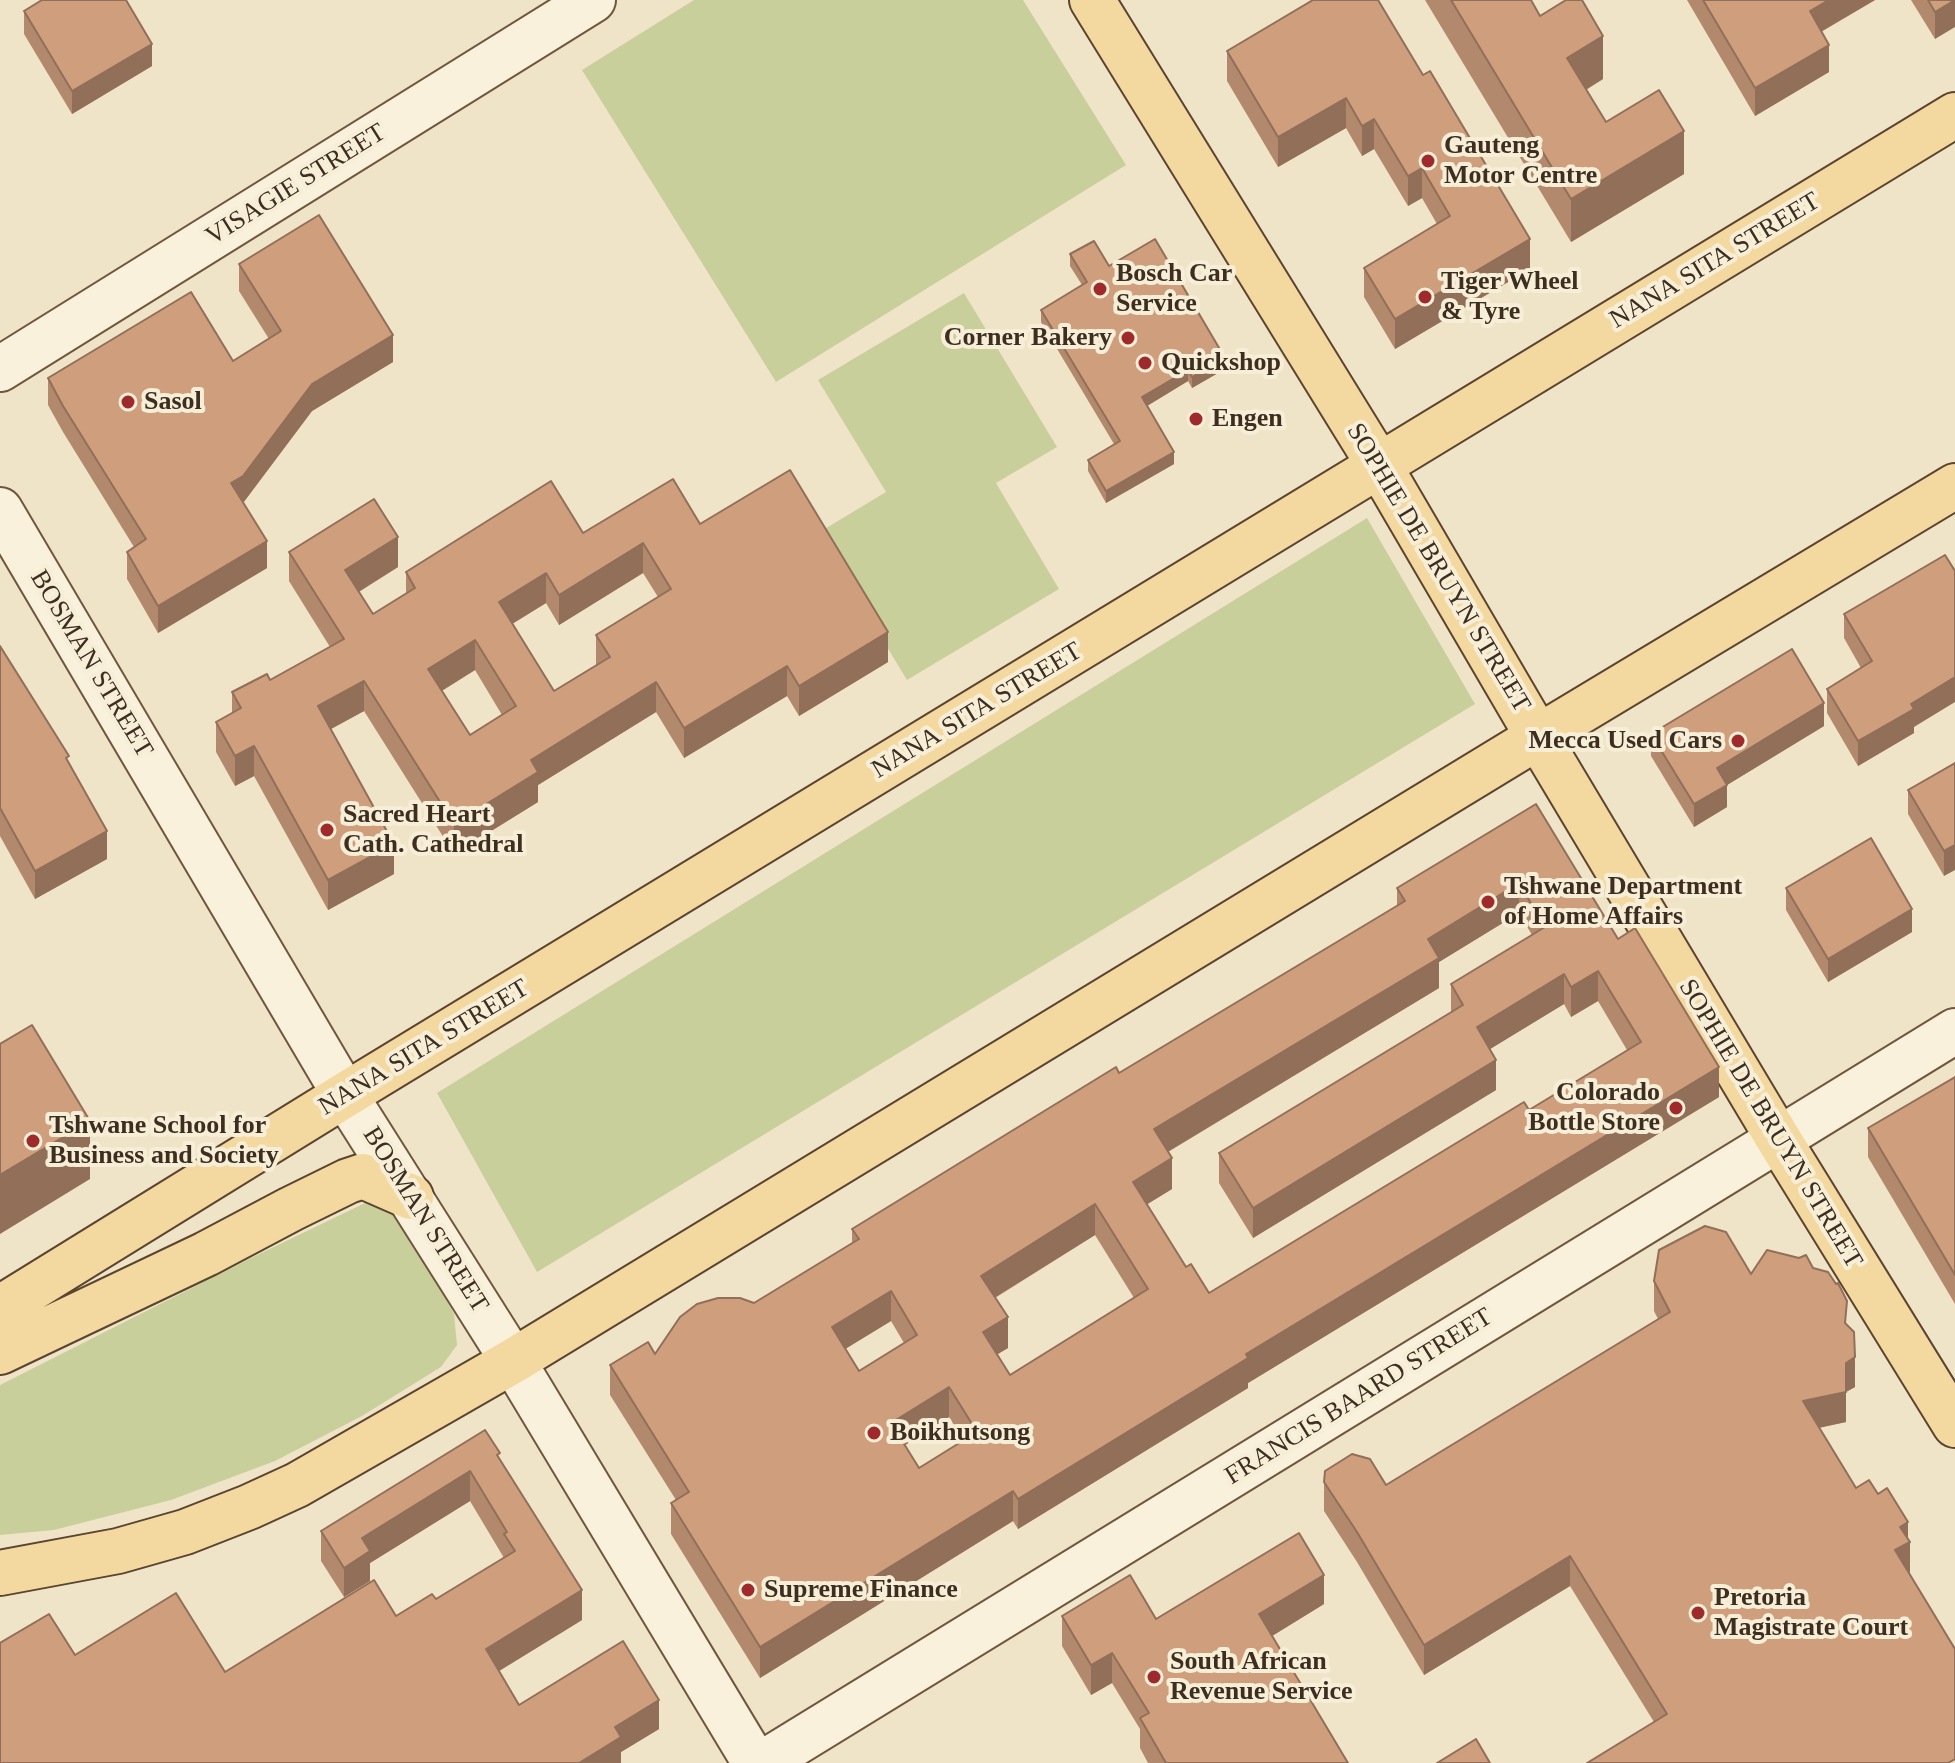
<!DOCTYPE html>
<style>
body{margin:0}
canvas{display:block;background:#f0e4c8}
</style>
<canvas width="1955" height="1763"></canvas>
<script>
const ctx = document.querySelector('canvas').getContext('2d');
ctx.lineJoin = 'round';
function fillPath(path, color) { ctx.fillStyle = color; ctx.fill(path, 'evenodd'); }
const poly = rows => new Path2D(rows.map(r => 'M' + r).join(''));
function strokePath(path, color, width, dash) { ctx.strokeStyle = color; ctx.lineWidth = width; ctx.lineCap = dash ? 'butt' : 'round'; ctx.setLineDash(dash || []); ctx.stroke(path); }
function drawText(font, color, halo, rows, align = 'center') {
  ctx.font = font + ' "Times New Roman",serif'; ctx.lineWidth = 8; ctx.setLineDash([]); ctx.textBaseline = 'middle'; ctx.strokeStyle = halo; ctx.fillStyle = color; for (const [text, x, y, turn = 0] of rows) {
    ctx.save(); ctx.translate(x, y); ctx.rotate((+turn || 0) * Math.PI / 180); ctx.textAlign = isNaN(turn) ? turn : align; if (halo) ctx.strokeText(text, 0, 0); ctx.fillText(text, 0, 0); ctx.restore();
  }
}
fillPath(poly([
 [694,0,1023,0,1126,165,776,382,582,70],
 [964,293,1057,447,996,483,1059,589,907,680,818,533,886,492,818,380],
 [1367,518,1475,704,537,1272,437,1093],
 [365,1203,392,1211,410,1233,454,1314,457,1345,441,1367,362,1416,275,1461,171,1500,54,1530,0,1535,0,1385,253,1257]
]), '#c9cf9b');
const secondary = poly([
 [0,369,593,0],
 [0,510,345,1095,513,1361,755,1763],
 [763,1763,1955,1031]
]);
const primary = poly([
 [1092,0,1379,465,1538,737,1779,1140,1955,1425],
 [0,1308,345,1095,1955,115],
 [0,1352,206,1254,291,1209,348,1181,363,1176,411,1197],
 [0,1573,118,1551,185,1532,249,1507,297,1485,513,1361,1538,737,1955,486]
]);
strokePath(secondary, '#6f573f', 48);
strokePath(primary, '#5b4430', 48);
strokePath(secondary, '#faf1dc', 44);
strokePath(primary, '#f3d9a0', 44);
fillPath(poly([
 [1313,0,1530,269,1395,349,1364,297,1364,268,1437,224,1422,198,1408,206,1374,149,1362,156,1346,128,1278,167,1227,81,1227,51],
 [1425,0,1531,0,1540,16,1603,79,1586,90,1606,122,1684,174,1571,242],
 [1687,0,1875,0,1821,32,1829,72,1755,116],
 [1911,0,1955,0,1935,39],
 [24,11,152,66,72,114,24,34],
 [1070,254,1109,266,1225,369,1192,388,1188,381,1147,406,1174,464,1106,503,1088,471,1088,460,1114,444,1041,322,1041,310,1082,285,1070,266],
 [239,264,393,362,312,411,243,503,267,568,158,633,127,579,127,552,134,547,63,432,48,405,48,378,233,361,269,339,239,291],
 [700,524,888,662,799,716,787,696,684,758,656,712,538,785,538,802,454,854,364,711,331,729,394,874,328,910,254,776,235,786,216,752,216,722,232,713,232,692,270,680,330,647,289,581,289,552,398,567,359,592,373,614,406,593,406,572,583,533],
 [643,573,658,597,596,635,596,665,554,691,512,624,546,603,559,625],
 [475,670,502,715,470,735,442,691],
 [1844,614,1914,727,1914,733,1858,766,1827,713,1827,689,1861,668,1844,638],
 [0,646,69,762,107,859,35,899,0,836],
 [1824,726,1727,785,1727,807,1694,827,1651,756,1651,734],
 [1955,763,1944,876,1908,814,1908,790],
 [1536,804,1618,939,1719,1097,1248,1383,1248,1388,1018,1529,1013,1521,760,1678,671,1534,671,1503,676,1500,610,1395,610,1365,655,1354,754,1303,852,1243,852,1229,1119,1073,1397,906,1397,888],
 [1519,913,1532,935,1451,984,1451,1012,1219,1153,1219,1183,1253,1238,1496,1090,1490,1049,1564,1004,1571,1017,1598,1001,1627,1050,1529,1110,1209,1293,1186,1267,1147,1204,1172,1189,1168,1152,1439,988,1439,962],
 [1095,1235,1134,1298,1010,1375,997,1354,1008,1348,995,1298],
 [891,1321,904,1343,859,1371,845,1349],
 [949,1417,964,1441,919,1468,905,1445],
 [1786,888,1912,932,1828,982,1786,910],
 [1955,1077,1955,1304,1868,1157,1868,1128],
 [1813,1268,1847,1325,1855,1387,1846,1392,1846,1422,1819,1428,1856,1488,1908,1538,1910,1572,1654,1722,1570,1586,1424,1675,1357,1562,1324,1511,1324,1482,1386,1485,1658,1319,1654,1311,1654,1281],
 [500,1459,582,1620,499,1671,519,1705,659,1729,621,1752,621,1763,75,1655,225,1672,396,1616,436,1599,504,1558,470,1501,370,1563,370,1581,344,1597,321,1561,321,1531],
 [1324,1604,1272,1636,1348,1763,1148,1763,1140,1748,1140,1729,1112,1683,1091,1695,1062,1646,1062,1616,1156,1619]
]), '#b2896c');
fillPath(poly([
 [1829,0,1875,0,1810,38,1810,11],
 [1955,0,1955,27,1935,39,1935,12],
 [1603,36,1603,79,1567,101,1567,58],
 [152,44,152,66,72,114,72,91],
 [1829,45,1829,72,1755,116,1755,88],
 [1346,98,1346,128,1278,167,1278,137],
 [1374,119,1374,149,1362,156,1362,126],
 [1684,131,1684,174,1571,242,1571,199],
 [1422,168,1422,198,1408,206,1408,176],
 [1530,239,1530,269,1395,349,1395,319],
 [393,335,393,362,312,411,243,503,231,483,312,384],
 [1225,358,1225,369,1192,388,1192,377],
 [1188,370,1188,381,1142,409,1142,397],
 [1174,452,1174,464,1106,503,1106,491],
 [398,537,398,567,345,600,345,570],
 [267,541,267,568,158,633,158,606],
 [643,543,643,573,559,625,559,595],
 [546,573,546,603,499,632,499,602],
 [888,632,888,662,799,716,799,686],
 [475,640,475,670,428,699,428,669],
 [787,666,787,696,684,758,684,728],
 [1955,677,1955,702,1914,727,1914,733,1858,766,1858,741,1911,704],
 [364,681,364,711,318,736,318,706],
 [656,682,656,712,538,785,538,802,454,854,454,824,531,760],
 [1824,703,1824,726,1727,785,1727,807,1694,827,1694,804,1717,768],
 [254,746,254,776,235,786,235,756],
 [107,831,107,859,35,899,35,871],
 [394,844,394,874,328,910,328,880],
 [1955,845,1955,870,1944,876,1944,851],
 [1519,883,1519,913,1439,962,1439,988,1154,1160,1154,1129,1428,939],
 [1912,909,1912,932,1828,982,1828,959],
 [1598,971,1598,1001,1571,1017,1571,987],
 [1564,974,1564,1004,1477,1057,1477,1027],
 [1496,1060,1496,1090,1253,1238,1253,1208],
 [1719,1067,1719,1097,1248,1383,1248,1388,1018,1529,1018,1499,1246,1354],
 [90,1121,90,1179,0,1234,0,1175],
 [1172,1158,1172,1189,1133,1213,1133,1182],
 [1095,1204,1095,1235,981,1306,981,1276],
 [891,1291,891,1321,832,1357,832,1327],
 [1008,1317,1008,1348,983,1363,983,1332],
 [1855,1357,1855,1387,1846,1392,1846,1422,1803,1431,1803,1401,1846,1363],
 [949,1387,949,1417,891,1454,891,1423],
 [470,1471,470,1501,370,1563,370,1581,344,1597,344,1568,362,1538],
 [1013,1491,1013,1521,760,1678,760,1647],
 [1908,1522,1908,1543,1910,1542,1910,1572,1895,1580,1895,1550,1900,1527],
 [1570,1556,1570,1586,1424,1675,1424,1645],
 [1324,1575,1324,1604,1259,1644,1259,1614],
 [582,1590,582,1620,486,1679,486,1649],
 [1112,1653,1112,1683,1091,1695,1091,1665],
 [659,1700,659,1729,621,1752,621,1763,579,1763,615,1727]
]), '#916f58');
const building = poly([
 [42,0,126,0,152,44,72,91,24,11,42,0],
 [1313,0,1378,0,1423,75,1430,71,1530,239,1395,319,1364,268,1450,216,1422,168,1408,176,1374,119,1362,126,1346,98,1278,137,1227,51,1313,0],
 [1451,0,1531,0,1540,16,1566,0,1582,0,1603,36,1567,58,1606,122,1659,90,1684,131,1571,199,1451,0],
 [1703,0,1829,0,1810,11,1829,45,1755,88,1703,0],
 [1928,0,1955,0,1935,12,1928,0],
 [319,215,393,335,312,384,243,476,231,483,267,541,158,606,127,552,146,539,63,406,48,378,191,292,233,361,281,331,239,264,319,215],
 [1155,239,1225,358,1192,377,1188,370,1142,397,1174,452,1106,491,1088,460,1120,441,1041,310,1087,282,1070,254,1094,241,1109,266,1155,239],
 [790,470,888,632,799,686,787,666,684,728,656,682,531,760,538,772,454,824,364,681,318,706,394,844,328,880,254,746,235,756,216,722,241,708,232,692,267,674,270,680,344,639,289,552,374,499,398,537,345,570,373,614,415,588,406,572,551,481,583,533,673,479,700,524,790,470],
 [643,543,671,589,596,635,610,657,554,691,499,602,546,573,559,595,643,543],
 [475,640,516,706,470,735,428,669,475,640],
 [1945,555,1955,571,1955,677,1911,704,1914,709,1858,741,1827,689,1872,661,1844,614,1945,555],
 [0,646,69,756,66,758,107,831,35,871,0,808,0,646],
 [1792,649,1824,703,1717,768,1727,785,1694,804,1651,734,1792,649],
 [1955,763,1955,845,1944,851,1908,790,1955,763],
 [1536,804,1618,939,1635,928,1719,1067,1246,1354,1248,1358,1018,1499,1013,1491,760,1647,671,1503,689,1492,610,1365,648,1342,655,1354,680,1317,697,1304,718,1298,740,1298,754,1303,859,1239,852,1229,1116,1067,1119,1073,1405,901,1397,888,1536,804],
 [1519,883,1545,927,1451,984,1463,1005,1219,1153,1253,1208,1496,1060,1477,1027,1564,974,1571,987,1598,971,1641,1042,1529,1110,1524,1102,1209,1293,1191,1264,1186,1267,1133,1182,1172,1158,1154,1129,1439,958,1428,939,1519,883],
 [1095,1204,1148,1289,1010,1375,983,1332,1008,1317,981,1276,1095,1204],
 [891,1291,917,1335,859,1371,832,1327,891,1291],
 [949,1387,977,1432,919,1468,891,1423,949,1387],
 [1871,838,1912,909,1828,959,1786,888,1871,838],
 [32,1025,90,1121,0,1175,0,1044,32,1025],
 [1955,1077,1955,1275,1868,1128,1955,1077],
 [1705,1226,1726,1232,1751,1274,1767,1250,1799,1258,1806,1255,1813,1268,1828,1272,1836,1284,1838,1283,1847,1301,1845,1323,1854,1332,1855,1357,1846,1363,1846,1392,1803,1401,1856,1488,1869,1480,1878,1494,1887,1488,1908,1522,1900,1527,1910,1542,1895,1550,1955,1649,1955,1759,1948,1763,1587,1763,1667,1714,1570,1556,1424,1645,1357,1532,1324,1482,1325,1471,1352,1454,1370,1459,1386,1485,1670,1312,1654,1281,1659,1250,1705,1226],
 [485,1430,500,1453,497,1455,582,1590,486,1649,519,1705,623,1641,659,1700,615,1727,621,1737,579,1763,0,1763,0,1643,49,1614,75,1655,176,1593,225,1672,374,1580,396,1616,432,1594,436,1599,515,1551,504,1534,507,1532,470,1471,362,1538,370,1551,344,1568,321,1531,485,1430],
 [1299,1533,1324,1575,1259,1614,1348,1763,1166,1763,1140,1718,1149,1713,1112,1653,1091,1665,1062,1616,1130,1575,1156,1619,1299,1533],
 [1476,1739,1490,1763,1437,1763,1476,1739]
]);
fillPath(building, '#cf9f7d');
strokePath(building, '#916f58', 2);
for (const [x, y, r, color] of [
 [1428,161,8,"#9e2a2b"],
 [1100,289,8,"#9e2a2b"],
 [1425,297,8,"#9e2a2b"],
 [1128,338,8,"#9e2a2b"],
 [1145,363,8,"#9e2a2b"],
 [128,402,8,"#9e2a2b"],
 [1196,419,8,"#9e2a2b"],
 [1738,741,8,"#9e2a2b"],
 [327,830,8,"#9e2a2b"],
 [1488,902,8,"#9e2a2b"],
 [1676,1108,8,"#9e2a2b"],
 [33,1141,8,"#9e2a2b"],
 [874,1433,8,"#9e2a2b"],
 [748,1590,8,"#9e2a2b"],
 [1698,1613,8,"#9e2a2b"],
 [1154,1677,8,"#9e2a2b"]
]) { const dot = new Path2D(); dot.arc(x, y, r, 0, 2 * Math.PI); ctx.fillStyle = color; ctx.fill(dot); strokePath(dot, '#f7eed8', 3); }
drawText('bold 26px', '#3d2e20', '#f7eed8', [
 ["Gauteng",1444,146],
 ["Motor Centre",1444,176],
 ["Bosch Car",1116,274],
 ["Service",1116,304],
 ["Tiger Wheel",1441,282],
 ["& Tyre",1441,312],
 ["Corner Bakery",1112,338,"right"],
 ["Quickshop",1161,363],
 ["Sasol",144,402],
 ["Engen",1212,419],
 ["Mecca Used Cars",1722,741,"right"],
 ["Sacred Heart",343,815],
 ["Cath. Cathedral",343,845],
 ["Tshwane Department",1504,887],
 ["of Home Affairs",1504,917],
 ["Colorado",1660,1093,"right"],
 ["Bottle Store",1660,1123,"right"],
 ["Tshwane School for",49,1126],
 ["Business and Society",49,1156],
 ["Boikhutsong",890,1433],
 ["Supreme Finance",764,1590],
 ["Pretoria",1714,1598],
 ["Magistrate Court",1714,1628],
 ["South African",1170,1662],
 ["Revenue Service",1170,1692]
], 'left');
drawText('26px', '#3d2e20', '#f7eed8', [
 ["VISAGIE STREET",296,185,-32],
 ["NANA SITA STREET",1715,261,-31],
 ["SOPHIE DE BRUYN STREET",1438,568,59],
 ["BOSMAN STREET",91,664,59],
 ["NANA SITA STREET",977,711,-31],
 ["NANA SITA STREET",424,1048,-31],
 ["SOPHIE DE BRUYN STREET",1770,1124,59],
 ["BOSMAN STREET",425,1220,58],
 ["FRANCIS BAARD STREET",1359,1397,-32]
]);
</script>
